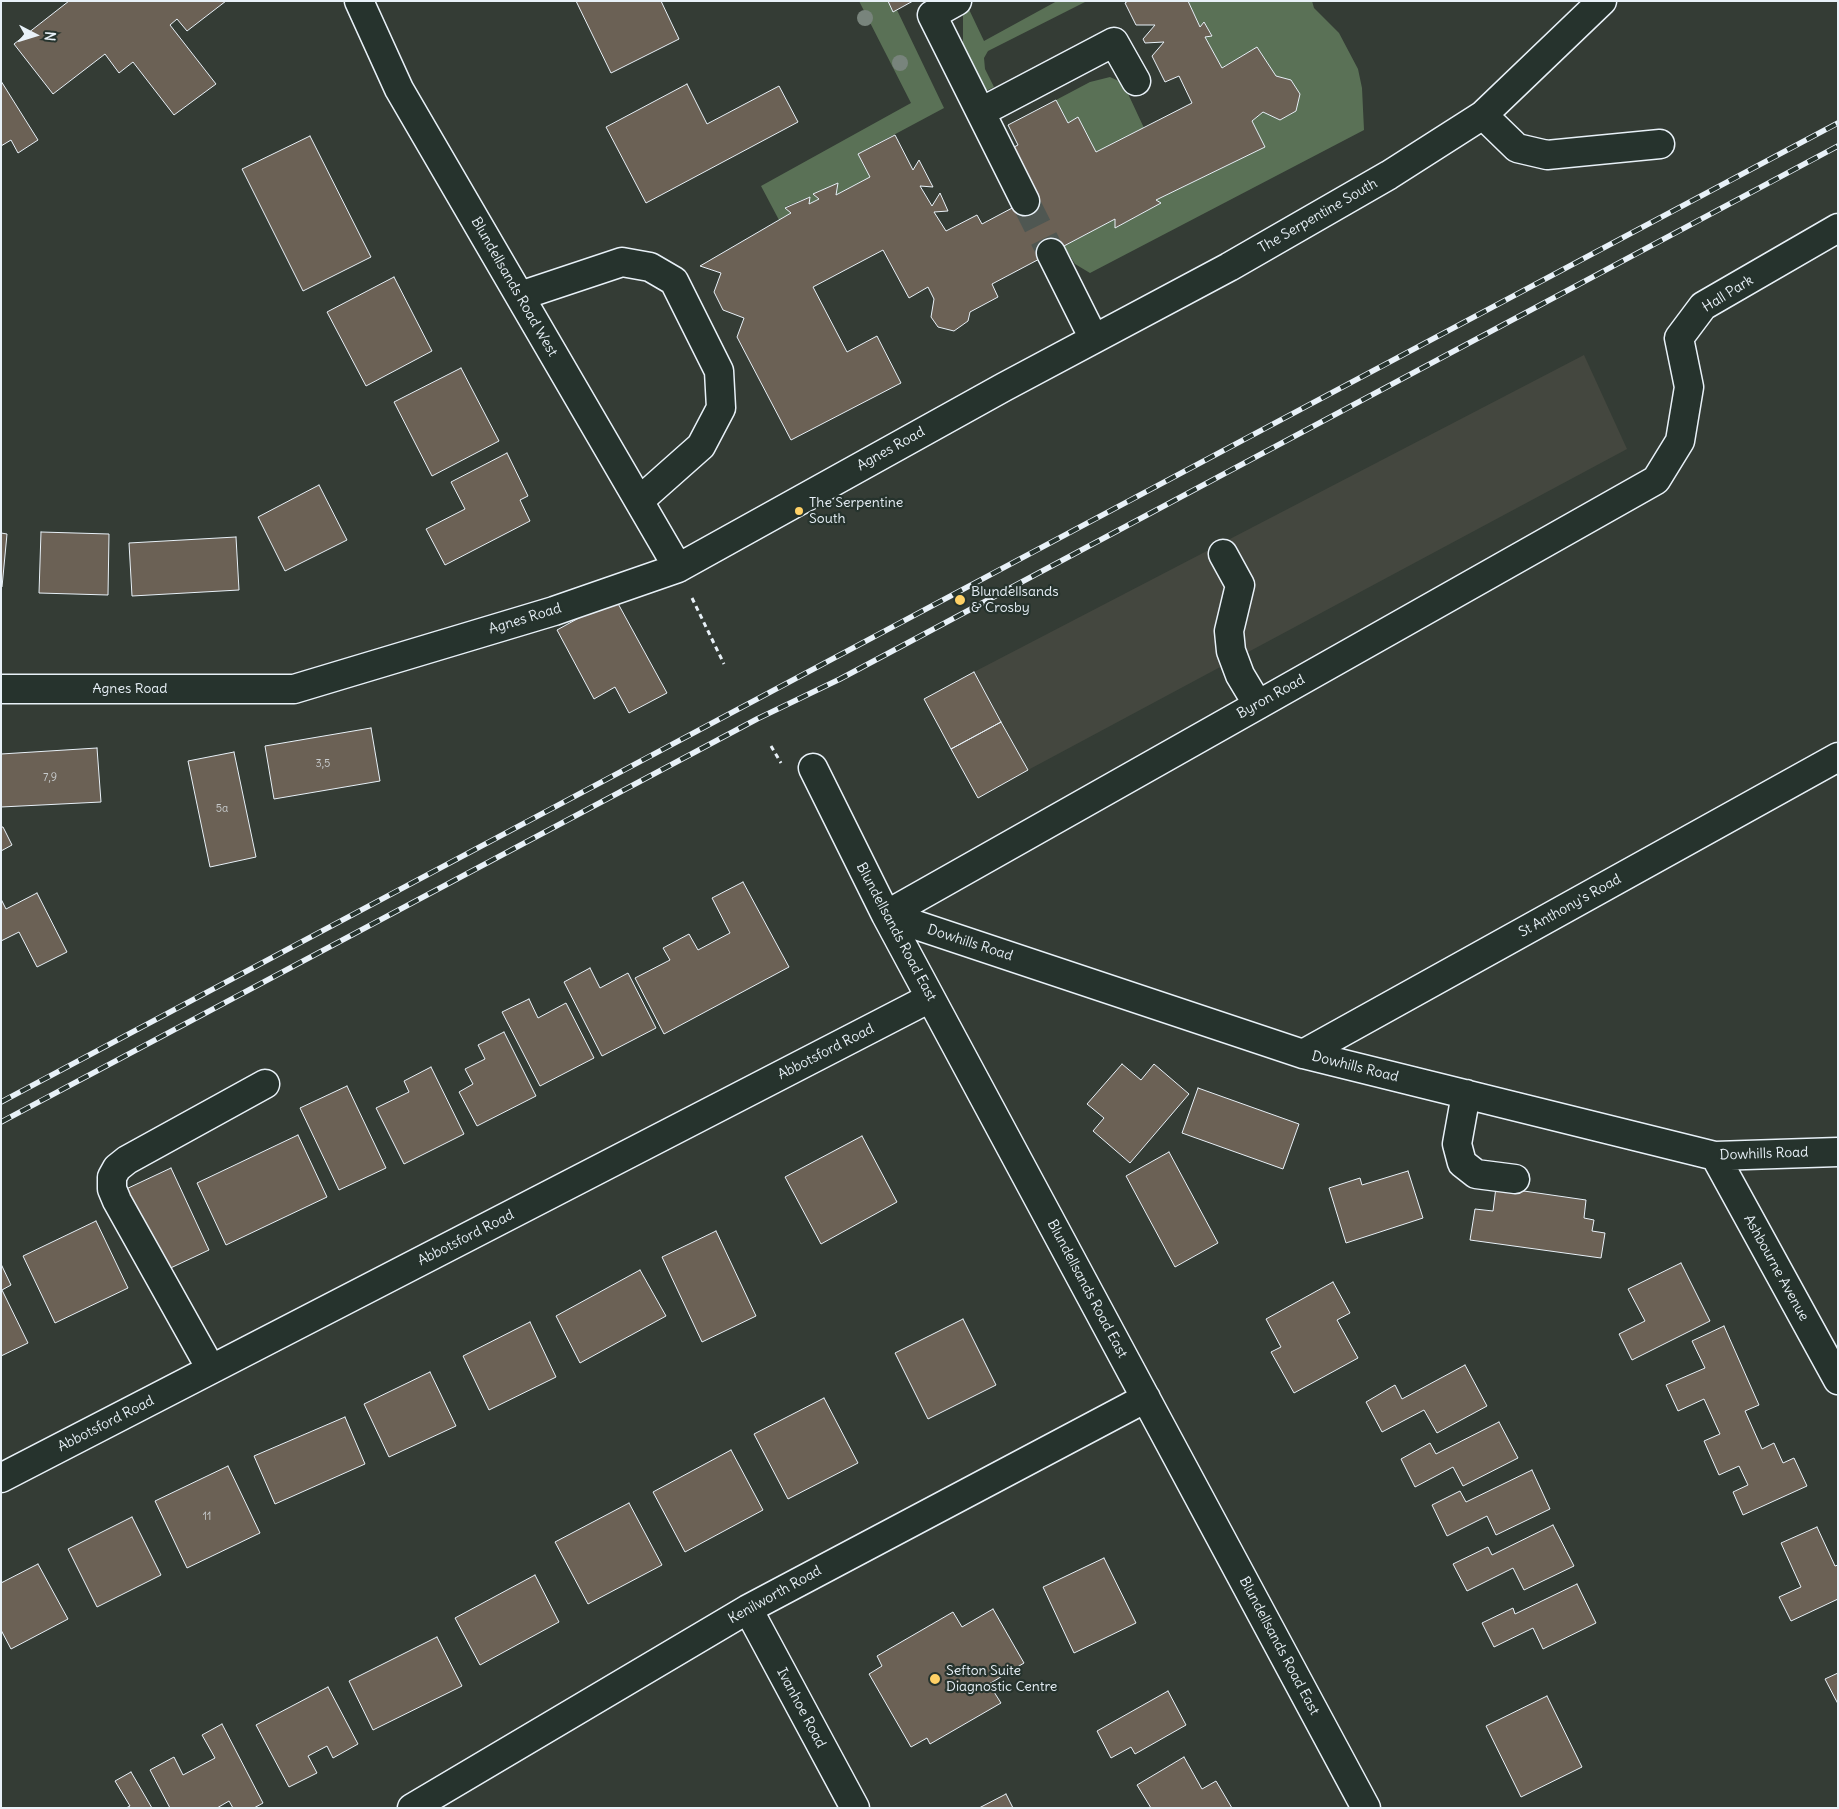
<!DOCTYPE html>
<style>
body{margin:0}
#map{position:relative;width:1839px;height:1809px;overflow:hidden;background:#343c35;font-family:Delius,sans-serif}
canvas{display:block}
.frame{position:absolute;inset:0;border:2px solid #e8f1f8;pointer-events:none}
.north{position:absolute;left:10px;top:10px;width:50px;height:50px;-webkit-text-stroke:4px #26332d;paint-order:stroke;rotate:95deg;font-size:14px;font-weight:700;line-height:20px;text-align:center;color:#e8f1f8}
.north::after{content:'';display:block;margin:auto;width:18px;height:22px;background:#e8f1f8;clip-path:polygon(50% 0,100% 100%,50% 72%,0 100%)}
</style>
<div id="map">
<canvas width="1839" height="1809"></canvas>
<div class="frame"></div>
<div class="north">N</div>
</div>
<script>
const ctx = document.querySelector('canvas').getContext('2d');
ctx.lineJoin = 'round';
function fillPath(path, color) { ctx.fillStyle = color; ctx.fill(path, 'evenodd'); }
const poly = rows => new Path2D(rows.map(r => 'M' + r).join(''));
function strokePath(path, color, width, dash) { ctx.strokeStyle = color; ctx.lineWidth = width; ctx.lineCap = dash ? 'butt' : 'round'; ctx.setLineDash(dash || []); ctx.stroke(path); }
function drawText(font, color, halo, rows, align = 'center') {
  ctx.font = font + ' Delius,sans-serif'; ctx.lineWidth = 4.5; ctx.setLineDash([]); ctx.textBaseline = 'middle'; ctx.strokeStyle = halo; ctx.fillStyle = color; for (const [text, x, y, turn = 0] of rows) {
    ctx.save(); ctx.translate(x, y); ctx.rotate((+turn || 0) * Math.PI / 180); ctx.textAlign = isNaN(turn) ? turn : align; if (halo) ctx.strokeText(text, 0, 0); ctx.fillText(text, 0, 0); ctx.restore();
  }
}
fillPath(poly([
 [1584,355,1627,449,1028,770,974,672]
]), '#44473f');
fillPath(poly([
 [859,1,888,1,893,12,897,10,944,108,858,154,870,177,836,195,838,183,814,194,819,199,809,204,809,197,785,207,791,213,779,220,761,186,911,103],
 [963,1,965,1,984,41,1057,1,1087,1,988,51,984,58,985,69,994,87,986,91,963,45],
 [1188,1,1312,1,1314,8,1339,33,1358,69,1362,88,1364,130,1090,273,1075,264,1064,246,1115,219,1115,228,1161,203,1156,200,1265,147,1252,121,1263,112,1280,120,1296,111,1300,94,1291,80,1276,76,1257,47,1222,68,1205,37,1212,35,1204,22,1200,27],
 [1110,77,1123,83,1144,128,1096,152,1078,118,1068,123,1056,100,1090,82]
]), '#5a7156');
const building = poly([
 [69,1,226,1,187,31,177,19,170,25,216,84,174,115,133,62,119,73,105,54,53,94,14,44,69,1],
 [576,1,661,1,679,39,611,73,576,1],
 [888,1,913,1,893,12,888,1],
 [1128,1,1188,1,1200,27,1204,22,1212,36,1205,37,1222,68,1257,47,1276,76,1291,80,1300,94,1296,111,1280,120,1263,112,1252,121,1265,147,1156,200,1161,203,1115,228,1115,219,992,284,998,297,970,312,968,321,954,331,938,327,931,317,934,299,928,287,909,298,883,250,813,287,847,352,877,336,901,383,791,440,737,337,744,318,723,310,714,292,721,273,700,266,791,213,785,208,810,197,809,204,819,199,813,194,838,183,836,195,870,177,858,154,895,135,913,170,919,160,933,187,920,186,932,206,940,193,948,211,934,212,946,231,977,215,982,224,1031,198,1006,151,1018,145,1008,125,1056,100,1068,123,1078,117,1096,152,1192,103,1179,76,1165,82,1152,56,1164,42,1145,43,1143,39,1155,25,1136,25,1125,3,1128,1],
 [1,81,38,140,18,153,11,140,1,146,1,81],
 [687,84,707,124,779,86,798,122,646,203,606,127,687,84],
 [310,136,371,257,303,291,242,169,310,136],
 [394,277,432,351,366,386,327,312,394,277],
 [461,368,499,441,432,476,394,402,461,368],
 [507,453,528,496,520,500,530,521,445,565,426,529,465,509,451,482,507,453],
 [319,485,347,540,285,571,258,517,319,485],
 [41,532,109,534,108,595,39,593,41,532],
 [1,533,7,534,2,587,1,587,1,533],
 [236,537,239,590,132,596,129,543,236,537],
 [615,598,667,693,629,713,615,687,594,699,557,630,615,598],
 [974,672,1001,722,951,749,924,699,974,672],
 [1001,722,1028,770,978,798,951,749,1001,722],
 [371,728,380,781,274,799,265,746,371,728],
 [97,748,101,802,1,807,1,754,97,748],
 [234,752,256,857,210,867,188,761,234,752],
 [1,827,3,827,12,845,1,851,1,827],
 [743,882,789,967,664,1034,635,978,670,960,663,948,689,934,698,950,730,933,712,898,743,882],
 [37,893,67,952,37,967,19,932,1,941,1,899,6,909,37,893],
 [590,968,600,988,628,973,656,1028,602,1056,564,982,590,968],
 [529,999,538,1018,566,1003,594,1058,540,1086,502,1012,529,999],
 [504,1032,536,1096,477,1126,459,1092,473,1084,465,1069,485,1059,478,1045,504,1032],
 [1122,1064,1141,1080,1154,1064,1189,1094,1130,1163,1093,1131,1104,1118,1087,1104,1122,1064],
 [431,1067,464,1134,404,1164,376,1108,409,1092,404,1081,431,1067],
 [347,1086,386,1168,339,1190,300,1108,347,1086],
 [1198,1088,1299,1124,1283,1169,1182,1133,1198,1088],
 [298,1135,327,1197,226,1245,197,1183,298,1135],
 [862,1136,897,1202,821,1244,785,1177,862,1136],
 [1169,1152,1218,1243,1175,1267,1126,1176,1169,1152],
 [171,1168,209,1250,162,1272,124,1190,171,1168],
 [1408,1171,1423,1218,1346,1243,1329,1188,1360,1178,1362,1185,1408,1171],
 [1496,1187,1586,1200,1584,1218,1594,1220,1592,1231,1605,1233,1601,1258,1470,1240,1475,1209,1493,1211,1496,1187],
 [96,1221,128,1288,55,1323,23,1256,96,1221],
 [716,1231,756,1316,702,1342,662,1257,716,1231],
 [1681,1263,1710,1321,1632,1360,1619,1334,1645,1321,1628,1289,1681,1263],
 [1,1264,11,1285,2,1290,28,1343,1,1356,1,1264],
 [640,1270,666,1316,580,1363,556,1316,640,1270],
 [1333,1282,1350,1313,1337,1320,1358,1358,1294,1393,1271,1352,1281,1347,1266,1319,1333,1282],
 [963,1319,996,1385,928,1419,895,1353,963,1319],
 [530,1322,556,1377,489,1410,463,1356,530,1322],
 [1724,1326,1759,1405,1745,1411,1762,1449,1774,1443,1783,1463,1794,1458,1807,1486,1743,1515,1733,1492,1748,1485,1739,1466,1719,1475,1704,1441,1720,1434,1704,1399,1678,1411,1666,1385,1705,1368,1692,1341,1724,1326],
 [1465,1365,1487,1406,1437,1433,1424,1410,1382,1432,1366,1402,1395,1385,1402,1399,1465,1365],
 [430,1372,456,1426,389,1457,364,1404,430,1372],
 [824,1398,858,1463,788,1499,754,1434,824,1398],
 [345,1417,365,1464,275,1504,254,1456,345,1417],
 [1499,1422,1518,1458,1463,1486,1453,1467,1415,1487,1401,1459,1430,1443,1436,1454,1499,1422],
 [731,1450,763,1510,685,1552,653,1492,731,1450],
 [228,1466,260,1533,187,1568,155,1501,228,1466],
 [1532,1470,1550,1509,1496,1535,1487,1516,1447,1536,1432,1505,1460,1491,1466,1502,1532,1470],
 [629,1503,662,1565,588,1604,555,1542,629,1503],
 [132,1517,161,1575,97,1607,68,1549,132,1517],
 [1553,1525,1574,1566,1524,1590,1513,1568,1467,1591,1453,1564,1488,1547,1492,1555,1553,1525],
 [1817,1527,1835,1566,1838,1565,1838,1599,1791,1621,1779,1597,1801,1587,1781,1543,1817,1527],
 [1104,1558,1136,1623,1074,1653,1043,1587,1104,1558],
 [38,1564,68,1619,11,1649,1,1630,1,1583,38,1564],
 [535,1575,559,1622,480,1665,455,1618,535,1575],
 [1577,1584,1596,1623,1543,1649,1533,1628,1494,1647,1482,1623,1513,1608,1515,1614,1577,1584],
 [993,1609,1024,1663,989,1684,1001,1703,930,1744,927,1738,911,1747,869,1674,882,1666,877,1656,953,1612,962,1627,993,1609],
 [437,1637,462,1686,373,1730,349,1681,437,1637],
 [1838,1673,1838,1704,1825,1679,1838,1673],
 [328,1687,358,1744,333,1758,327,1746,308,1756,317,1773,289,1787,256,1725,328,1687],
 [1168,1691,1186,1725,1135,1754,1131,1747,1111,1758,1097,1731,1168,1691],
 [1547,1696,1582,1767,1521,1797,1486,1726,1547,1696],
 [222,1724,263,1803,254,1808,233,1808,229,1801,217,1808,170,1808,150,1770,174,1757,183,1775,215,1758,202,1735,222,1724],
 [1184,1757,1202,1789,1216,1781,1232,1808,1151,1808,1137,1785,1184,1757],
 [131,1772,152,1808,126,1808,130,1806,115,1781,131,1772],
 [1006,1794,1013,1808,979,1808,1006,1794]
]);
fillPath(building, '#6b6155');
strokePath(building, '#e8f1f8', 1);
strokePath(poly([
 [1025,201,1051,253]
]), '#4f5752', 28, [28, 14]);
const minor = poly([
 [359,1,399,89,678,568],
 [957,1,932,15,1025,201],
 [981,112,1114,42,1136,81],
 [1483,115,1517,148,1547,155,1660,144],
 [1051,253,1094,339],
 [520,296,622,262,650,267,674,281,719,371,721,408,701,446,639,501],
 [1223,554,1240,585,1229,631,1231,651,1240,675,1258,705],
 [1,689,294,689,554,611,678,568,1004,387,1229,267,1389,175,1483,115,1602,1],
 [813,768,886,915,1366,1808],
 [886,915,1656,480,1680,441,1689,387,1679,338,1703,306,1838,228],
 [886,915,1303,1054,1715,1156,1838,1152],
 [1303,1054,1838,757],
 [1466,1094,1457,1144,1462,1163,1476,1174,1515,1179],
 [1715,1156,1838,1380],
 [211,1369,117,1201,112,1189,112,1177,117,1168,127,1160,265,1084],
 [1,1478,930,998],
 [748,1609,855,1808],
 [412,1808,748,1609,1146,1398]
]);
strokePath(minor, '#e8f1f8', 31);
strokePath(poly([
 [692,598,724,664],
 [771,746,781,763]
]), '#e8f1f8', 3, [5, 4]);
strokePath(minor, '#26332d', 28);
const rail = poly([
 [1,1102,1838,123],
 [1,1122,757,719,840,679,1838,146]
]);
strokePath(rail, '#e8f1f8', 5.5);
strokePath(rail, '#26332d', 4, [11]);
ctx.fillStyle = '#78847c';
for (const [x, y] of [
 [865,18],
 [900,63]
]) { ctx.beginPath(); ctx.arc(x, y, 8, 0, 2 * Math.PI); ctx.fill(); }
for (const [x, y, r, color] of [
 [799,511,5,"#ffd166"],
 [960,600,6,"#ffd166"],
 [935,1679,6,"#ffd166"]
]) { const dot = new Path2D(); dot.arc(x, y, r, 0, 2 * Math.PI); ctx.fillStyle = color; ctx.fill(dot); strokePath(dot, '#26332d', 2); }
drawText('11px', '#c9cdcf', null, [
 ["3,5",323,764],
 ["7,9",50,778],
 ["5a",222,809],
 ["11",207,1517]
]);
drawText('14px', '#e8f1f8', '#26332d', [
 ["The Serpentine South",1318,216,-30],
 ["Blundellsands Road West",514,287,60],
 ["Hall Park",1728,294,-32],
 ["Agnes Road",891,449,-29],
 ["Agnes Road",525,619,-17],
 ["Agnes Road",130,689],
 ["Byron Road",1271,697,-29],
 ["St Anthony's Road",1570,906,-29],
 ["Blundellsands Road East",896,932,62],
 ["Dowhills Road",970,943,18],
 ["Abbotsford Road",826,1052,-27],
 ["Dowhills Road",1355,1067,14],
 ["Dowhills Road",1764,1154,-2],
 ["Abbotsford Road",466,1238,-27],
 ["Ashbourne Avenue",1776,1268,61],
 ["Blundellsands Road East",1087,1289,62],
 ["Abbotsford Road",106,1424,-27],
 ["Kenilworth Road",775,1595,-29],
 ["Blundellsands Road East",1279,1646,62],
 ["Ivanhoe Road",801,1708,62]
]);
drawText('14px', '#e8f1f8', '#26332d', [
 ["The Serpentine",809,503],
 ["South",809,519],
 ["Blundellsands",971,592],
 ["& Crosby",971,608],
 ["Sefton Suite",946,1671],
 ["Diagnostic Centre",946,1687]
], 'left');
</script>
